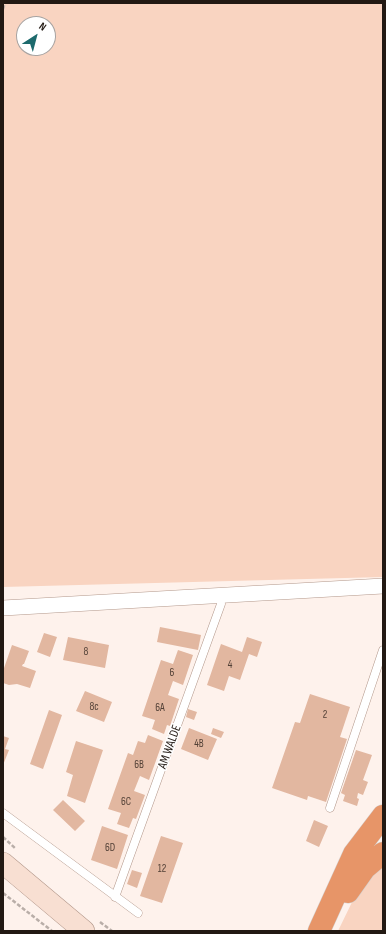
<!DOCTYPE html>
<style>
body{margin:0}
#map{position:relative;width:386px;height:934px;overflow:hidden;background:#fef2ec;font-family:"Sofia Sans Condensed",sans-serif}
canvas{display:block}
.frame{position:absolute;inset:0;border:4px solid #221913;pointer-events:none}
.north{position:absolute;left:16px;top:16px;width:40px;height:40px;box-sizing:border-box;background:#fff;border:1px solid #a7a3a1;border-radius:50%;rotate:36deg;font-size:11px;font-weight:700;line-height:16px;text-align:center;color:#221913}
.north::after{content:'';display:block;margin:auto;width:14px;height:18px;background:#1d6a6d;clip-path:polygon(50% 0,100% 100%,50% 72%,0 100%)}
</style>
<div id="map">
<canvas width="386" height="934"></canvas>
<div class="frame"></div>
<div class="north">N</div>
</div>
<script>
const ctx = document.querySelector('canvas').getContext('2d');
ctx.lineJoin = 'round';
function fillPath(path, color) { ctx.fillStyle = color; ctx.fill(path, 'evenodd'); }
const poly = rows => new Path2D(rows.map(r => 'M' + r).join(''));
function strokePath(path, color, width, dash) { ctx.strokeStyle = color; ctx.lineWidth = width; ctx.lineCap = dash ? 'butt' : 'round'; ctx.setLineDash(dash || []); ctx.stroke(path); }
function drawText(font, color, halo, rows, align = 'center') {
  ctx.font = font + ' "Sofia Sans Condensed",sans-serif'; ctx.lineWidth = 3; ctx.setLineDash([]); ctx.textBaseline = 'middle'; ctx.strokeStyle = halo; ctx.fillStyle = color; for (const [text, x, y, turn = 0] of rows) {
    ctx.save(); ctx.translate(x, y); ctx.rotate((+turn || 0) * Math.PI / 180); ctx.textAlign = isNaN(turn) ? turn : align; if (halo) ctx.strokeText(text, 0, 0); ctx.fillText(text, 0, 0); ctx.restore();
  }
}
fillPath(poly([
 [3,3,383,3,383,577,3,587],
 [24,24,48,24,48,48,24,48],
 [383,865,383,931,338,931,354,898,372,873]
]), '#f9d4c1');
fillPath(poly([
 [160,627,201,635,198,650,157,642],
 [44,633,57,637,50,657,37,652],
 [68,637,109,645,105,668,63,660],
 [247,637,262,642,257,657,249,654,240,680,229,676,224,691,207,685,221,644,242,652],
 [12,645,29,651,24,664,23,664,22,666,36,671,30,688,17,684,9,685,3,683,3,671],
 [178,650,193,655,183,685,173,681,168,695,179,699,170,726,167,725,164,734,152,729,155,720,142,716,161,660,173,664],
 [85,691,112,702,104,722,76,711],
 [310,694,350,707,340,737,347,739,326,802,308,796,307,800,272,788,295,722,300,723],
 [188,709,197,712,194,720,186,717],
 [49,710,62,715,43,769,30,764],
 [189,728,217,739,208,760,181,749],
 [213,728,224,732,221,738,211,734],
 [148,735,163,741,149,780,140,776,134,791,145,795,136,819,133,818,129,828,117,824,121,813,108,809,128,753,133,755,138,741,145,743],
 [3,736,9,738,5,749,9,750,3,765],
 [76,741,103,750,85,803,67,796,73,775,66,772],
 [356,750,372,755,363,780,368,782,363,795,358,793,357,798,359,799,357,806,343,801,345,795,341,793],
 [63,800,85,821,75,831,53,810],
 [314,820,328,826,319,847,306,841],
 [102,826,128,835,117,869,91,860],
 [161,836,183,843,162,903,140,896],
 [132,870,142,873,137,888,127,884]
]), '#e2b7a0');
const service = poly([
 [330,808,383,650],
 [3,813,138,913],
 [115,897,221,604,220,596]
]);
const minor = poly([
 [3,608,383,586]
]);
const secondary = poly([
 [3,863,84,931]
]);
const motorway = poly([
 [348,892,365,868,383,853],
 [319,931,354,854,383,816]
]);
strokePath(service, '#b3988b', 9);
strokePath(minor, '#b3988b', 16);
strokePath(secondary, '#b3988b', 22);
strokePath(motorway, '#d3d1d0', 23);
strokePath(poly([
 [3,9,5,3],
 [3,837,16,849],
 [3,893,52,931],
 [100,922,112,931]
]), '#b9aea8', 2.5, [4, 2]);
strokePath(service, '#fff', 8);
strokePath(minor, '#fff', 15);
strokePath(secondary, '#f8dfd2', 21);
strokePath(motorway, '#e79568', 22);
drawText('11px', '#524036', null, [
 ["8",86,652],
 ["4",230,665],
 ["6",172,673],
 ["8c",94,707],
 ["6A",160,708],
 ["2",325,715],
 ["4B",199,744],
 ["6B",139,765],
 ["6C",126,802],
 ["6D",110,848],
 ["12",162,869]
]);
drawText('13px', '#221913', '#fff', [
 ["AM WALDE",170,747,-70]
]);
</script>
